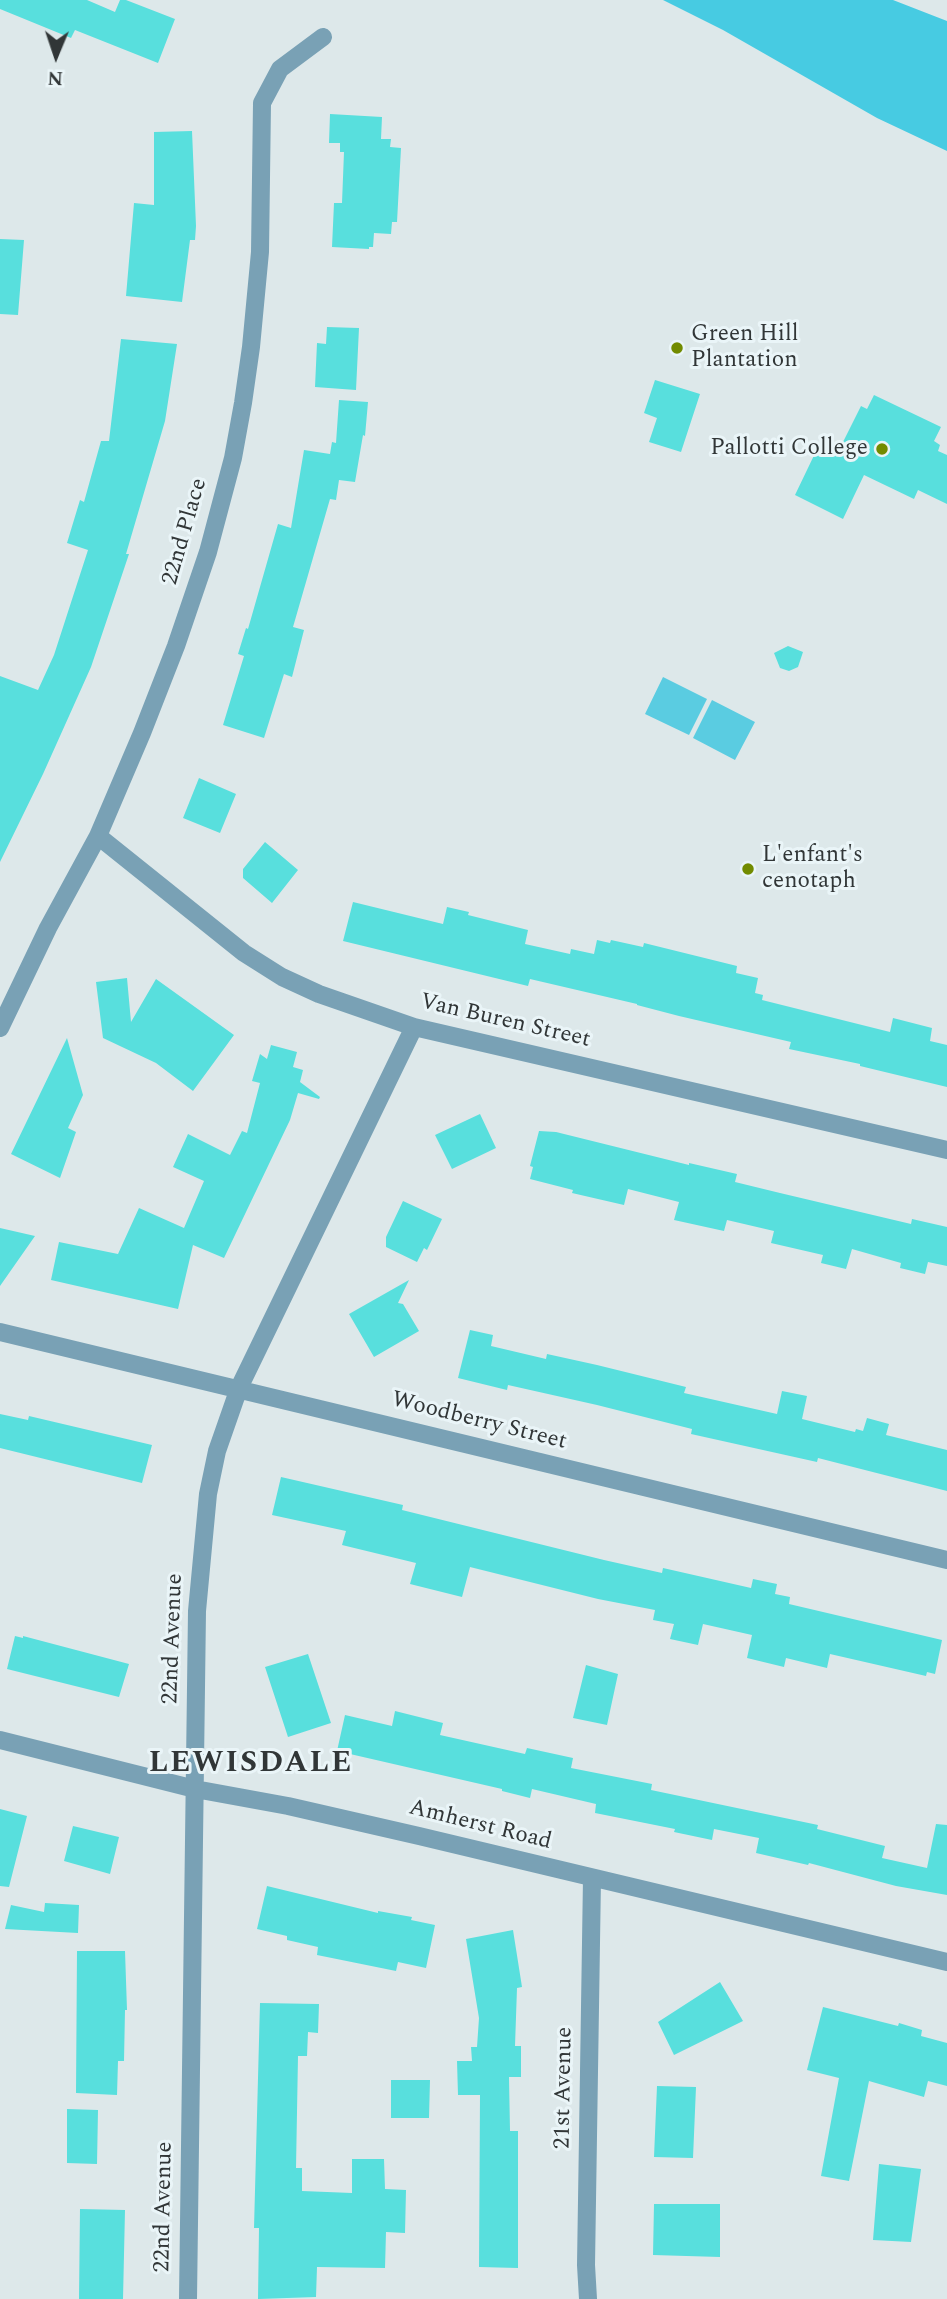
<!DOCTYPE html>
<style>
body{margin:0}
#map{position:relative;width:947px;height:2299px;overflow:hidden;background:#dde8ea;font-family:Spectral,serif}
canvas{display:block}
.north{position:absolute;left:21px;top:21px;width:70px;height:70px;-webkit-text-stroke:5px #eaf5f8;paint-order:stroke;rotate:182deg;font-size:19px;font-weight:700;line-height:28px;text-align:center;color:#313637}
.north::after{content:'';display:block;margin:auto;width:24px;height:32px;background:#313637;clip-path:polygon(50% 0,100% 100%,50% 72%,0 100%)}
</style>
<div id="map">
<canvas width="947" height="2299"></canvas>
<div class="north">N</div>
</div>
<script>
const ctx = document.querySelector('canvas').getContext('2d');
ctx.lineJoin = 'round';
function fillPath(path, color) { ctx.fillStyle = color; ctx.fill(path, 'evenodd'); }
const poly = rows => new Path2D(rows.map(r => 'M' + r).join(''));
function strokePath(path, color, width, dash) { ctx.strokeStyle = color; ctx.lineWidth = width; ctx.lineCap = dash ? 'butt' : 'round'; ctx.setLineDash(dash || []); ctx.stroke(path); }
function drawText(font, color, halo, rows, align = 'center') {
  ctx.font = font + ' Spectral,serif'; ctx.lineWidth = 6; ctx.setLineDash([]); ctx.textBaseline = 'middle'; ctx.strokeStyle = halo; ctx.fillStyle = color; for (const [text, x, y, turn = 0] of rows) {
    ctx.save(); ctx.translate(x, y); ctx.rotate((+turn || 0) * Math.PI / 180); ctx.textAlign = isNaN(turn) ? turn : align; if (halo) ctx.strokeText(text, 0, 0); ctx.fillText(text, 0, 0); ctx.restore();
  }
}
fillPath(poly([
 [663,677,707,699,689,735,645,714],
 [712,700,755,722,735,760,693,738]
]), '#5acce1');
fillPath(poly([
 [663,0,893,0,947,21,947,151,877,118,723,30]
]), '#47cbe2');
fillPath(poly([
 [0,0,87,0,115,12,120,0,126,0,175,19,158,63,75,30,71,38,0,9],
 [330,114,382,117,381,139,391,139,390,147,401,148,397,222,392,222,391,234,374,233,373,247,369,247,369,249,332,247,334,203,342,203,344,152,340,152,340,143,329,143],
 [192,131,196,226,195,240,190,240,182,302,126,296,134,203,154,205,154,132],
 [0,239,24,240,18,315,0,314],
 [327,327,359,328,356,390,315,387,317,343,326,344],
 [121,339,177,344,165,421,126,554,129,554,91,667,43,774,0,862,0,676,38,690,54,655,88,550,67,543,80,500,84,502,101,441,109,441],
 [655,380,700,394,681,452,649,442,657,418,644,413],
 [874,395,941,427,934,441,940,445,938,451,947,455,947,504,918,490,914,499,864,475,843,519,795,495,819,445,837,454,861,406,867,409],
 [339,400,368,402,365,436,363,435,355,482,339,480,336,500,330,499,293,627,304,630,292,677,284,674,264,738,223,725,244,656,238,654,246,628,248,629,278,524,291,528,304,450,330,454,332,442,336,443],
 [788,646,803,652,798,667,789,671,780,668,774,653],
 [199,778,236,794,220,833,183,818],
 [265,842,298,870,272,903,243,878,243,869],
 [353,902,443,924,447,907,469,912,468,915,528,930,525,944,570,954,571,949,594,954,597,940,610,943,611,940,643,947,644,943,737,966,736,973,758,978,755,993,763,995,762,1000,890,1032,893,1018,932,1028,930,1041,947,1045,947,1087,860,1066,860,1064,789,1049,791,1042,679,1016,637,1005,637,1004,530,979,528,986,343,941],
 [127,978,131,1022,156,979,234,1035,193,1091,156,1063,103,1038,96,982],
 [67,1038,83,1095,68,1128,76,1132,60,1178,11,1154],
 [271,1045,297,1052,293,1067,303,1070,300,1082,320,1097,319,1099,298,1093,290,1120,224,1258,193,1245,178,1309,51,1280,59,1242,118,1254,139,1208,184,1228,204,1181,173,1167,188,1134,230,1155,242,1131,247,1133,260,1083,252,1081,260,1054,267,1059],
 [480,1114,496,1148,452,1169,435,1135],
 [539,1131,556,1132,689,1165,689,1163,737,1174,735,1182,780,1193,911,1224,912,1219,947,1227,947,1266,928,1262,925,1274,900,1268,901,1263,852,1249,846,1269,821,1263,823,1255,771,1243,774,1231,727,1220,724,1231,674,1220,679,1202,628,1189,624,1205,572,1193,573,1190,530,1179,533,1167,530,1166],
 [403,1201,442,1219,427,1250,424,1248,417,1262,386,1247,386,1237],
 [0,1228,35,1236,0,1286],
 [409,1280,398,1303,403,1304,419,1331,374,1357,349,1314],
 [470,1330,493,1335,491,1346,546,1359,547,1354,597,1365,686,1387,684,1393,777,1414,782,1391,807,1396,802,1419,855,1432,856,1429,863,1431,867,1418,889,1424,886,1435,947,1450,947,1491,818,1458,817,1462,691,1434,692,1429,597,1405,508,1385,507,1390,458,1378],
 [0,1414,28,1420,29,1416,152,1445,142,1483,0,1448],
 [281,1477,403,1505,402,1510,604,1560,662,1573,663,1568,751,1588,753,1579,777,1584,775,1594,790,1597,789,1604,942,1640,935,1674,927,1672,926,1676,830,1654,827,1668,786,1658,784,1667,747,1658,752,1635,703,1624,698,1645,670,1639,674,1624,653,1620,655,1610,598,1599,470,1567,462,1597,410,1584,416,1563,342,1545,346,1531,272,1515],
 [15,1636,23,1638,23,1636,129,1664,119,1697,7,1669],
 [308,1654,331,1723,288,1737,265,1667],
 [586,1665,618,1674,607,1725,573,1718],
 [395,1711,443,1723,440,1735,525,1754,527,1748,573,1758,571,1768,652,1784,651,1790,818,1825,817,1829,885,1846,882,1858,927,1868,936,1824,947,1825,947,1895,896,1886,809,1863,808,1865,756,1853,759,1838,714,1829,712,1840,674,1832,675,1829,595,1813,596,1804,532,1789,530,1798,502,1791,502,1789,337,1751,345,1715,392,1726],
 [0,1809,27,1816,9,1887,0,1886],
 [73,1826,119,1837,110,1874,64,1861],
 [267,1886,378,1913,378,1911,412,1917,411,1920,435,1925,426,1968,398,1962,396,1971,317,1955,318,1947,287,1940,287,1936,257,1929],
 [45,1903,79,1905,78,1933,5,1929,11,1905,44,1912],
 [513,1930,522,1987,517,1988,515,2046,521,2046,521,2077,509,2077,510,2131,518,2131,518,2268,479,2267,480,2095,458,2095,457,2061,472,2061,471,2047,477,2047,479,2018,466,1939],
 [77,1951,125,1951,127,2010,125,2010,124,2061,118,2061,117,2095,76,2093],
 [720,1982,743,2021,674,2055,658,2022],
 [260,2003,319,2004,318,2033,308,2032,307,2056,298,2056,296,2168,302,2168,302,2191,352,2193,352,2159,384,2159,385,2189,406,2190,405,2233,386,2232,385,2268,317,2267,316,2297,258,2299,259,2228,254,2228],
 [823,2007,898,2026,899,2023,922,2030,921,2036,947,2043,947,2086,928,2081,924,2097,869,2081,849,2181,821,2176,839,2078,807,2070],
 [391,2080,430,2080,429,2118,391,2118],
 [657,2086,696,2087,693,2158,654,2157],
 [67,2109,98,2110,97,2164,67,2163],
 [879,2164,921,2169,911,2242,873,2240],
 [654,2204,720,2204,720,2257,653,2255],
 [80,2209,125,2210,123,2299,79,2299]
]), '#58dfdd');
strokePath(poly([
 [98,836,244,953,282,977,319,994,414,1027,947,1150],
 [0,1028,48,928,98,836,142,733,176,646,208,552,233,458,243,403,251,347,260,252,262,103,280,69,323,37],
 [0,1332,947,1560],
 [0,1740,195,1789,288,1806,419,1836,947,1962],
 [188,2299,197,1611,208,1494,217,1451,239,1388,414,1027],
 [588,2299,586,2265,592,1878]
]), '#79a1b5', 18);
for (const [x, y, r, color] of [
 [677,348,7,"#728b00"],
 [882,449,7,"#728b00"],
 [748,869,7,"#728b00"]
]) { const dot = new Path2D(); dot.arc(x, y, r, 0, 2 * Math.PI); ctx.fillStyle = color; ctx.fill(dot); strokePath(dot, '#eaf5f8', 2.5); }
drawText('23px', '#313637', '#eaf5f8', [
 ["Green Hill",691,335],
 ["Plantation",691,361],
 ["Pallotti College",868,449,"right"],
 ["L'enfant's",762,856],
 ["cenotaph",762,882]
], 'left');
drawText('23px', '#313637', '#eaf5f8', [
 ["22nd Place",186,532,-74],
 ["Van Buren Street",505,1022,13],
 ["Woodberry Street",479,1422,14],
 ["22nd Avenue",174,1639,-88],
 ["Amherst Road",480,1826,14],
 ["21st Avenue",565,2088,-89],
 ["22nd Avenue",165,2207,-89]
]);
ctx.letterSpacing = '2px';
drawText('bold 30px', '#313637', '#eaf5f8', [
 ["LEWISDALE",251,1765]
]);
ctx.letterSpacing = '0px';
</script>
